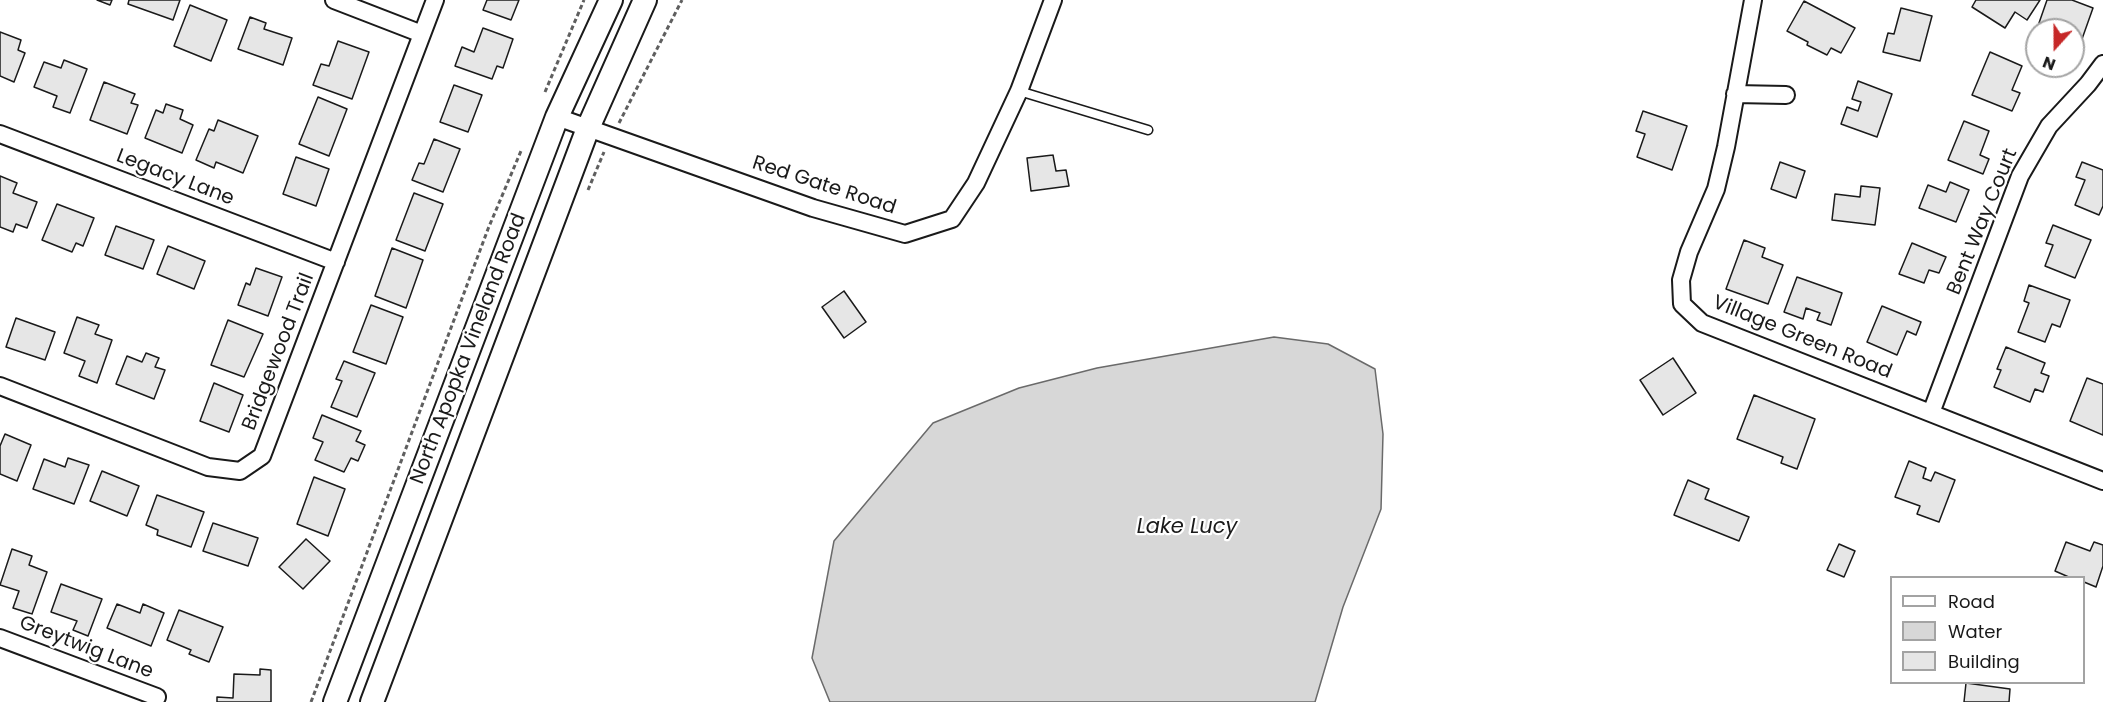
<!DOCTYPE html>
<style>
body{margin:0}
#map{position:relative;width:2103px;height:702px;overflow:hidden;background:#fff;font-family:Poppins,sans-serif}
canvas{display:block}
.legend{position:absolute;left:1890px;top:576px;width:195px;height:108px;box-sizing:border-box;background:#fff;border:2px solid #a3a3a3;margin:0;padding:8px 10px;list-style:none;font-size:18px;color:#1a1a1a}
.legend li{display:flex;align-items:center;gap:12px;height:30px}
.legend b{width:30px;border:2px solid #a3a3a3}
.north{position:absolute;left:2025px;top:18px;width:60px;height:60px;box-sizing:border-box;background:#fff;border:2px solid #a3a3a3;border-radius:50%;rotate:201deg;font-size:16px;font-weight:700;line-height:24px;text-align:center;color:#1a1a1a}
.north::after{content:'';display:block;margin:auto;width:21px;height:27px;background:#c62828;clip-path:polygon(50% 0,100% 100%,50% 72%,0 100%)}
</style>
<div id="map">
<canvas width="2103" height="702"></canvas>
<ul class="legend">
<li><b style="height:8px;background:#fff"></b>Road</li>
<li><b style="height:16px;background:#d7d7d7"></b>Water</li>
<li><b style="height:16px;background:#e6e6e6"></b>Building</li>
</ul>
<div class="north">N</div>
</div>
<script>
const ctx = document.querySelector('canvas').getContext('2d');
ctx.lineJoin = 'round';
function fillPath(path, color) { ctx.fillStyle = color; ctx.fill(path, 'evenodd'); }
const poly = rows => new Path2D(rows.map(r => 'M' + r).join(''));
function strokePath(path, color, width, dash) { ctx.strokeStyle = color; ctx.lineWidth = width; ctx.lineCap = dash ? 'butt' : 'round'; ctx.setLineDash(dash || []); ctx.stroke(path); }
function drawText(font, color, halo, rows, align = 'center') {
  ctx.font = font + ' Poppins,sans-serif'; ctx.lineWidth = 4.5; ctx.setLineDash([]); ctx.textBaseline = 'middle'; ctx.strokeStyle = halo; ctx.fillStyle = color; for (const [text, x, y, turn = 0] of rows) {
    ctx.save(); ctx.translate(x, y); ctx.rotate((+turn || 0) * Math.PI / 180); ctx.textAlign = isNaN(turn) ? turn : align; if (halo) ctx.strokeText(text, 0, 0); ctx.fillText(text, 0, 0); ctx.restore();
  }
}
const water = poly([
 [1274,337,1328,344,1375,369,1383,434,1381,509,1343,607,1315,702,830,702,812,658,834,541,933,423,1019,388,1097,368,1274,337]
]);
fillPath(water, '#d7d7d7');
strokePath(water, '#6a6a6a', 1.5);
const building = poly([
 [97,0,112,0,110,5,97,0],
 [129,0,180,0,173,20,128,4,129,0],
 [487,0,519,0,511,20,483,10,487,0],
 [1976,0,2040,0,2027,20,2015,12,2005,28,1972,7,1976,0],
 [2047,0,2072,0,2093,8,2082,39,2073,36,2073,30,2057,30,2039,23,2047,0],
 [1804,1,1855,28,1841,53,1831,48,1827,55,1807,45,1808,42,1787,31,1804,1],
 [190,5,227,20,211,61,174,46,190,5],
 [1901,8,1932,16,1920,61,1883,52,1888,33,1894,34,1901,8],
 [250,17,266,23,264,29,292,38,283,65,238,49,250,17],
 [483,28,513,39,503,68,497,66,492,79,455,66,462,47,474,52,483,28],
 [0,32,21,40,18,50,25,53,14,82,0,76,0,32],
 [338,41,369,52,352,99,313,85,321,64,329,66,338,41],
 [1990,52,2022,66,2012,90,2020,93,2012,111,1972,95,1990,52],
 [64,60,87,69,70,113,53,107,57,96,34,87,44,62,61,68,64,60],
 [1858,81,1892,94,1877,137,1841,124,1847,107,1858,111,1861,102,1852,99,1858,81],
 [104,82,135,94,131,103,138,105,127,134,90,120,104,82],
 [454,85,482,95,468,132,440,122,454,85],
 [318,97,347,109,329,156,299,144,318,97],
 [166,104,183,110,180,119,193,125,182,153,145,138,156,110,163,113,166,104],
 [1643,111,1687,126,1672,170,1637,157,1645,134,1636,131,1643,111],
 [218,120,258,136,243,173,216,162,214,168,196,160,209,129,214,131,218,120],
 [1964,121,1989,131,1980,155,1989,159,1983,174,1948,160,1964,121],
 [434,139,460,149,443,192,412,180,419,163,424,164,434,139],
 [1053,155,1056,171,1066,170,1069,186,1031,191,1027,158,1053,155],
 [296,157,329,169,316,206,283,194,296,157],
 [1780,162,1805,171,1796,198,1771,189,1780,162],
 [2082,162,2103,170,2103,206,2099,215,2075,205,2085,180,2076,177,2082,162],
 [0,176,17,183,13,193,37,202,27,228,16,224,13,232,0,227,0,176],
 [1950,182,1969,190,1956,222,1919,208,1928,185,1946,192,1950,182],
 [1861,186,1880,188,1875,225,1832,220,1835,194,1860,197,1861,186],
 [414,193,443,204,425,251,396,240,414,193],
 [57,204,94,218,83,246,76,243,72,252,42,240,57,204],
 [2053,225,2091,240,2075,278,2045,266,2053,245,2046,243,2053,225],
 [116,226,154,240,143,269,105,255,116,226],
 [1744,240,1765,248,1762,257,1783,265,1768,304,1726,289,1744,240],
 [1912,243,1946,257,1939,273,1929,270,1924,283,1899,274,1912,243],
 [168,246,205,261,194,289,157,274,168,246],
 [392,248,423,260,406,308,375,296,392,248],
 [256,268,282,277,268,316,238,305,246,283,250,285,256,268],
 [1797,277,1842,293,1831,325,1817,320,1820,313,1806,308,1803,319,1784,312,1797,277],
 [2029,285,2070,300,2060,327,2052,324,2045,342,2018,332,2029,303,2024,301,2029,285],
 [844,291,866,322,844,338,822,307,844,291],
 [371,305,403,317,386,364,353,352,371,305],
 [1882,306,1921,322,1916,335,1907,331,1897,355,1867,342,1882,306],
 [77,317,99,325,95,334,112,340,97,383,79,376,85,361,64,353,77,317],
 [16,318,55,332,45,360,6,347,16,318],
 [228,320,263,334,244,377,211,365,228,320],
 [2006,347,2045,363,2041,373,2049,376,2043,392,2035,389,2030,402,1994,387,2001,370,1997,369,2006,347],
 [146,353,159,358,155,367,165,370,154,399,116,384,127,356,142,362,146,353],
 [1673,358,1696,393,1663,415,1640,380,1673,358],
 [344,361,375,373,357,417,331,407,342,381,336,379,344,361],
 [2087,378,2103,384,2103,435,2070,421,2087,378],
 [214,383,243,395,229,432,200,421,214,383],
 [1754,395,1815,419,1797,469,1781,463,1783,457,1737,439,1754,395],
 [322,415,361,431,356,441,365,445,358,461,351,458,344,472,315,460,323,442,313,438,322,415],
 [5,434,31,445,17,481,0,474,0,446,5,434],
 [68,458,89,465,74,504,33,489,44,459,65,467,68,458],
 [1909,461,1926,468,1923,478,1931,481,1935,472,1955,480,1939,522,1917,514,1920,506,1895,497,1909,461],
 [102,471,139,486,127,516,90,501,102,471],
 [314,477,345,489,328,536,297,524,314,477],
 [1688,480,1709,489,1705,499,1749,517,1739,541,1674,515,1688,480],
 [157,495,204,512,191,547,157,535,158,530,146,525,157,495],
 [213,523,258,538,248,566,203,551,213,523],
 [306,539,330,561,303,589,279,567,306,539],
 [2066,542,2090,551,2094,542,2103,545,2103,566,2096,587,2084,582,2084,578,2071,578,2055,571,2066,542],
 [1839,544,1855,551,1844,577,1827,570,1839,544],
 [12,549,32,556,29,565,47,572,32,614,13,608,19,591,0,585,12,549],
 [61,584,102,599,88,636,73,630,77,621,51,612,61,584],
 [117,604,140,613,143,604,164,613,151,646,107,628,117,604],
 [179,610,223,627,209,662,189,654,191,650,167,640,179,610],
 [260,669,271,670,271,702,217,702,217,697,233,698,234,674,260,675,260,669],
 [1966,683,2010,689,2009,702,1964,702,1966,683]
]);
fillPath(building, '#e6e6e6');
strokePath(building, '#1a1a1a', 1.5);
const lane = poly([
 [1019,91,1148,130]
]);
const street = poly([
 [334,0,422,34],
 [1753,0,1726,147,1716,189,1689,252,1681,280,1682,304,1702,323,2103,481],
 [1735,94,1786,95],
 [557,117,813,208,905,234,952,219,976,183,1019,91,1053,0],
 [0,134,336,262],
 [0,386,208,467,240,471,262,456,435,0],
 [1931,413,2020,176,2049,126,2088,84,2103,64],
 [0,638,157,697]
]);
const secondary = poly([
 [335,702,557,117,611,0],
 [372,702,588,128,645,0]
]);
strokePath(lane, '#1a1a1a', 11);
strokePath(street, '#1a1a1a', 20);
strokePath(secondary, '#1a1a1a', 26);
strokePath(poly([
 [545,92,584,0],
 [619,123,682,0],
 [588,190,604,152],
 [311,702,488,229,521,151]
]), '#5f5f5f', 3, [4.5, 3]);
strokePath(lane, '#fff', 8);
strokePath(street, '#fff', 16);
strokePath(secondary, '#fff', 22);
drawText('20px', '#1a1a1a', '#fff', [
 ["Legacy Lane",175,178,21],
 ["Red Gate Road",824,186,18],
 ["Bent Way Court",1983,222,-68],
 ["Village Green Road",1802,338,22],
 ["North Apopka Vineland Road",469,349,-69],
 ["Bridgewood Trail",279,352,-69],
 ["Greytwig Lane",86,648,21]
]);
drawText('italic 21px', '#1a1a1a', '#fff', [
 ["Lake Lucy",1187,528]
]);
</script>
